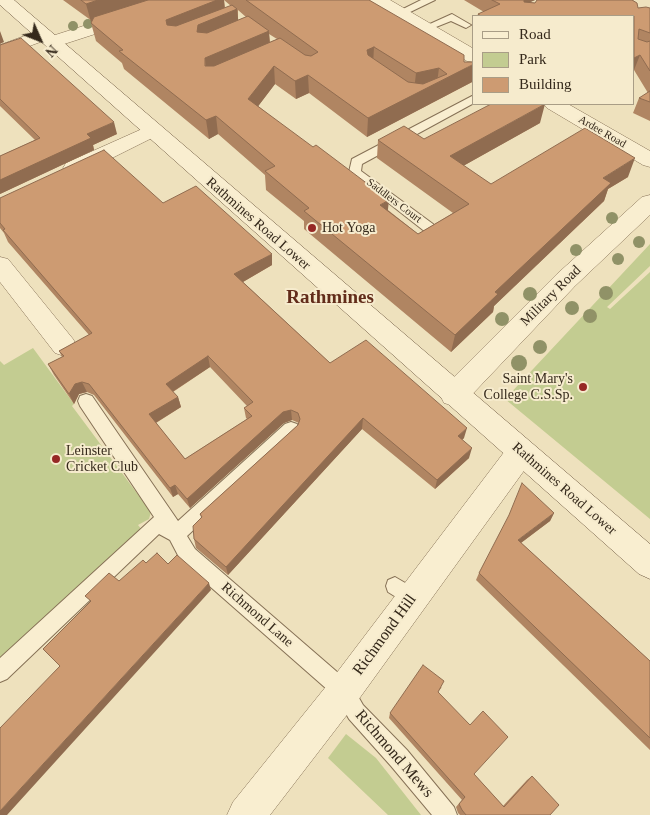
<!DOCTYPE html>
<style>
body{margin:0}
#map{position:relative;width:650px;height:815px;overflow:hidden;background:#eee1bd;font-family:"Times New Roman",serif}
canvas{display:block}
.legend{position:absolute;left:472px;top:15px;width:162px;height:90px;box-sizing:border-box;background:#f6ebcd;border:1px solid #a99d86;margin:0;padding:6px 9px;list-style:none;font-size:15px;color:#35291b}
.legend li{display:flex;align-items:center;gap:10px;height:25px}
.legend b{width:25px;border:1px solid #a99d86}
.north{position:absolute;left:15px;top:15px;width:50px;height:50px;-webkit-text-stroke:4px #f6ebcd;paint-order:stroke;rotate:134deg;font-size:14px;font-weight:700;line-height:20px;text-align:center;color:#35291b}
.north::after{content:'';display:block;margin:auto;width:18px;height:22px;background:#35291b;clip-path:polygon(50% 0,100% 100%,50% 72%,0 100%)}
</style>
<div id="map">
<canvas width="650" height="815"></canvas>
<ul class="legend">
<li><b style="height:6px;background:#f9eed0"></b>Road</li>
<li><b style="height:14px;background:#c3cc91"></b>Park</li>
<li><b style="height:14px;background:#cd9b72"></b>Building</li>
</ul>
<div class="north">N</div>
</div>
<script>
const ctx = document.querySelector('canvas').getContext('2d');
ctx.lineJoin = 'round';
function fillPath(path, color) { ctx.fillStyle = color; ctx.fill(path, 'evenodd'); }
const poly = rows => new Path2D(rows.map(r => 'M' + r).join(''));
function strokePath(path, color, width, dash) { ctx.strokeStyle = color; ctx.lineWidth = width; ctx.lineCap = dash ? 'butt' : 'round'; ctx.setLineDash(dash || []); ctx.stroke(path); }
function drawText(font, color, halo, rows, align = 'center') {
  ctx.font = font + ' "Times New Roman",serif'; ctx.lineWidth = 4; ctx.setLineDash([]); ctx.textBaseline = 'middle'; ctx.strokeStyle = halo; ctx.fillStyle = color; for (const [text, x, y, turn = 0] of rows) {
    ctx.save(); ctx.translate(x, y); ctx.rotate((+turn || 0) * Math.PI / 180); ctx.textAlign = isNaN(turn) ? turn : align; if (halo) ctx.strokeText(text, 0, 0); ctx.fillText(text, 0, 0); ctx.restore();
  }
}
fillPath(poly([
 [650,244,650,266,607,307,610,309,650,272,650,519,505,399],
 [33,348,74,404,72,406,151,512,149,519,138,525,142,530,0,664,0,361,4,365],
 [346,734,376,758,421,815,388,815,328,758]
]), '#c3cc91');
const service = poly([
 [421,0,435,0,404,15,400,16,395,13,421,0],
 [452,14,471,25,466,28,451,21,426,31,421,28,452,14],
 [474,95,474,103,362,164,361,171,433,224,435,227,433,230,423,230,349,172,352,159,474,95],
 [86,394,92,396,178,521,285,424,291,422,297,424,299,429,297,434,187,536,195,549,351,684,363,705,407,750,454,807,457,815,432,815,391,766,349,719,337,698,181,561,170,540,159,534,7,679,0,682,0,658,154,517,80,406,78,401,80,396,86,394],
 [395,577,419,591,422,598,419,605,412,607,388,592,386,586,388,580,395,577]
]);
const minor = poly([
 [165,0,191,0,188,4,58,46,46,46,43,41,0,57,0,45,38,31,50,31,52,36,165,0],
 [369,0,390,0,474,49,474,62,467,61,372,4,369,0],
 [544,104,568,104,650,151,650,167,643,165,547,108,544,104],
 [151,125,158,127,161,131,158,135,82,173,74,175,66,173,63,168,66,163,151,125],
 [650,195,650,215,575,286,464,403,454,406,444,403,440,395,444,387,557,274,642,197,650,195],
 [0,257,8,259,73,339,77,346,73,353,64,356,55,353,0,282,0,257],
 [521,440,531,443,535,452,531,461,356,703,270,815,227,815,233,802,332,679,511,443,521,440]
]);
const secondary = poly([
 [0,0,14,0,650,544,650,579,639,574,0,5,0,0]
]);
strokePath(service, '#867156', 2);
strokePath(minor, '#867156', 1);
strokePath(secondary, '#68523a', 1);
fillPath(service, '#f9eed0');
fillPath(minor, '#f9eed0');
fillPath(secondary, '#f9eed0');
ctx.fillStyle = '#909267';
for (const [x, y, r] of [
 [88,24,5],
 [73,26,5],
 [612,218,6],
 [639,242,6],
 [576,250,6],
 [618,259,6],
 [606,293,7],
 [530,294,7],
 [572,308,7],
 [590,316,7],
 [502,319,7],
 [540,347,7],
 [519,363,8]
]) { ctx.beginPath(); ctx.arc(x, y, r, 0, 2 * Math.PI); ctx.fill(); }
fillPath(poly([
 [63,0,369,0,464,62,474,81,367,137,309,93,296,99,275,84,258,106,418,234,453,213,377,158,378,140,424,139,540,123,463,166,491,184,628,177,608,189,604,201,494,306,493,312,451,352,304,229,304,221,266,190,265,175,218,134,209,139,124,69,122,63,96,41,91,23,92,21],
 [224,0,231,6,225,8],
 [238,10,246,17,238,20],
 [269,34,277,39,270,42],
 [464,0,535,0,530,2,535,3,537,0,633,0,638,8,650,8,650,121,633,113,639,98,648,93,634,70,634,16,477,16,478,14,484,12],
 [0,45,117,134,93,145,94,150,0,194,0,156,35,140,0,106],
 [0,198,163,203,272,265,243,282,330,363,464,438,462,440,469,458,435,489,362,429,228,575,196,548,194,539,201,517,200,514,298,425,299,423,292,420,284,423,190,508,178,494,173,497,94,395,87,392,79,394,74,404,54,375,48,364,62,357,59,351,89,335,8,242,4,233,0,228],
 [210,367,247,406,244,408,246,418,247,419,185,459,156,423,181,407,178,397,173,392],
 [554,513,550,521,521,543,650,661,650,750,476,580,479,573],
 [442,687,438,692,474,774,503,806,527,780,532,776,550,815,460,815,458,813,456,807,462,800,389,718,390,713]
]), '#b08562');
fillPath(poly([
 [98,0,159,0,91,22,86,4],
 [217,0,224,0,225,14,237,9,239,27,170,43,166,20],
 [524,0,535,0,524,5,521,16],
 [0,31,4,42,0,44],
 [269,31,270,49,208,84,205,58],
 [374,47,373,65,366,68,367,50],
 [640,55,634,70,634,71,634,58],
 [474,64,474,81,367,137,368,118,414,91,416,73,439,68,437,83],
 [274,66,275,84,250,117,248,99],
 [308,75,309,93,296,99,295,81],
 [545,104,540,123,447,175,450,156],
 [216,116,218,134,209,139,206,120],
 [114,122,117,134,93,145,94,150,0,194,0,180,87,134],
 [635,158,628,177,608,189,604,201,494,306,493,312,451,352,455,335,495,292,603,178],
 [389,200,387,218,380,205],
 [272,254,272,265,236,286,234,274],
 [208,356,210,367,169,394,166,384],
 [82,382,87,392,79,394,74,404,69,394,75,384],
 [178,397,181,407,152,425,149,414],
 [291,410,292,420,284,423,190,508,187,499,283,412],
 [363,418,362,429,228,575,226,567],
 [467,428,464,438,455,446,458,436],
 [472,448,469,458,435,489,437,480],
 [175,485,178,494,173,497,170,488],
 [554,513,550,521,514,548,518,540],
 [209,583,211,590,7,815,0,815,0,811]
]), '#906c50');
const building = poly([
 [81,0,98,0,86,4,81,0],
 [148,0,217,0,166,20,167,25,176,26,232,5,237,9,198,25,197,32,207,33,248,16,269,31,205,58,205,66,214,66,280,38,305,55,311,56,318,52,246,0,369,0,464,55,464,62,474,62,474,64,368,118,308,75,295,81,274,66,248,99,313,147,316,145,389,200,380,205,418,234,469,204,378,140,404,126,424,139,491,104,545,104,450,156,491,184,585,128,635,158,603,178,611,183,495,292,498,294,455,335,304,211,309,208,265,171,275,166,216,116,206,120,119,51,123,50,91,23,94,17,148,0],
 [374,47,416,73,439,68,447,74,423,84,408,82,368,55,367,50,374,47],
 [492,0,524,0,524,2,535,3,537,0,632,0,637,3,638,8,646,7,650,8,650,33,639,29,638,39,647,42,650,41,650,71,640,55,634,58,634,16,481,16,478,14,500,4,492,0],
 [21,38,114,122,87,134,91,138,0,180,0,156,40,138,0,99,0,45,21,38],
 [650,91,650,102,639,98,650,91],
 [104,150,163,203,196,186,272,254,234,274,330,363,366,340,467,428,458,436,472,448,437,480,363,418,226,567,194,539,193,526,202,517,200,514,298,425,300,419,298,413,291,410,283,412,187,499,175,485,170,488,89,384,82,382,75,384,69,394,48,364,64,356,59,351,92,333,3,230,5,229,0,223,0,198,104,150],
 [208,356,253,402,244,408,252,416,185,459,149,414,178,397,166,384,208,356],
 [522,483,554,513,518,540,650,661,650,738,479,573,509,515,522,483],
 [157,553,168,564,177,555,209,583,0,811,0,728,60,666,43,649,91,601,85,596,109,573,119,581,143,560,146,563,157,553],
 [423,665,444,681,438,692,470,725,483,711,508,737,474,774,504,807,532,776,559,805,550,815,466,815,462,810,459,804,465,797,390,713,423,665]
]);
fillPath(building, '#cd9b72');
strokePath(building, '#906c50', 1);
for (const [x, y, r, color] of [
 [312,228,5,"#962825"],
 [583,387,5,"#962825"],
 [56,459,5,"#962825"]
]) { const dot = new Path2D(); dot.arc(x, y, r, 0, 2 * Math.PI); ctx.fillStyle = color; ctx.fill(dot); strokePath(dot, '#f6ebcd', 2); }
drawText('11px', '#35291b', '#f6ebcd', [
 ["Ardee Road",602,132,30],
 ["Saddlers Court",394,201,37]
]);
drawText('14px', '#35291b', '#f6ebcd', [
 ["Rathmines Road Lower",258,224,41],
 ["Military Road",551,296,-45],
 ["Rathmines Road Lower",564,489,41],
 ["Richmond Lane",257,615,41]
]);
drawText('14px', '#35291b', '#f6ebcd', [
 ["Hot Yoga",322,228],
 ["Saint Mary's",573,379,"right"],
 ["College C.S.Sp.",573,395,"right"],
 ["Leinster",66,451],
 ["Cricket Club",66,467]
], 'left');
drawText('16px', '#35291b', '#f6ebcd', [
 ["Richmond Hill",385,635,-54],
 ["Richmond Mews",394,754,49]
]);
drawText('bold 19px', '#622c1a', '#f6ebcd', [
 ["Rathmines",330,298]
]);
</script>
